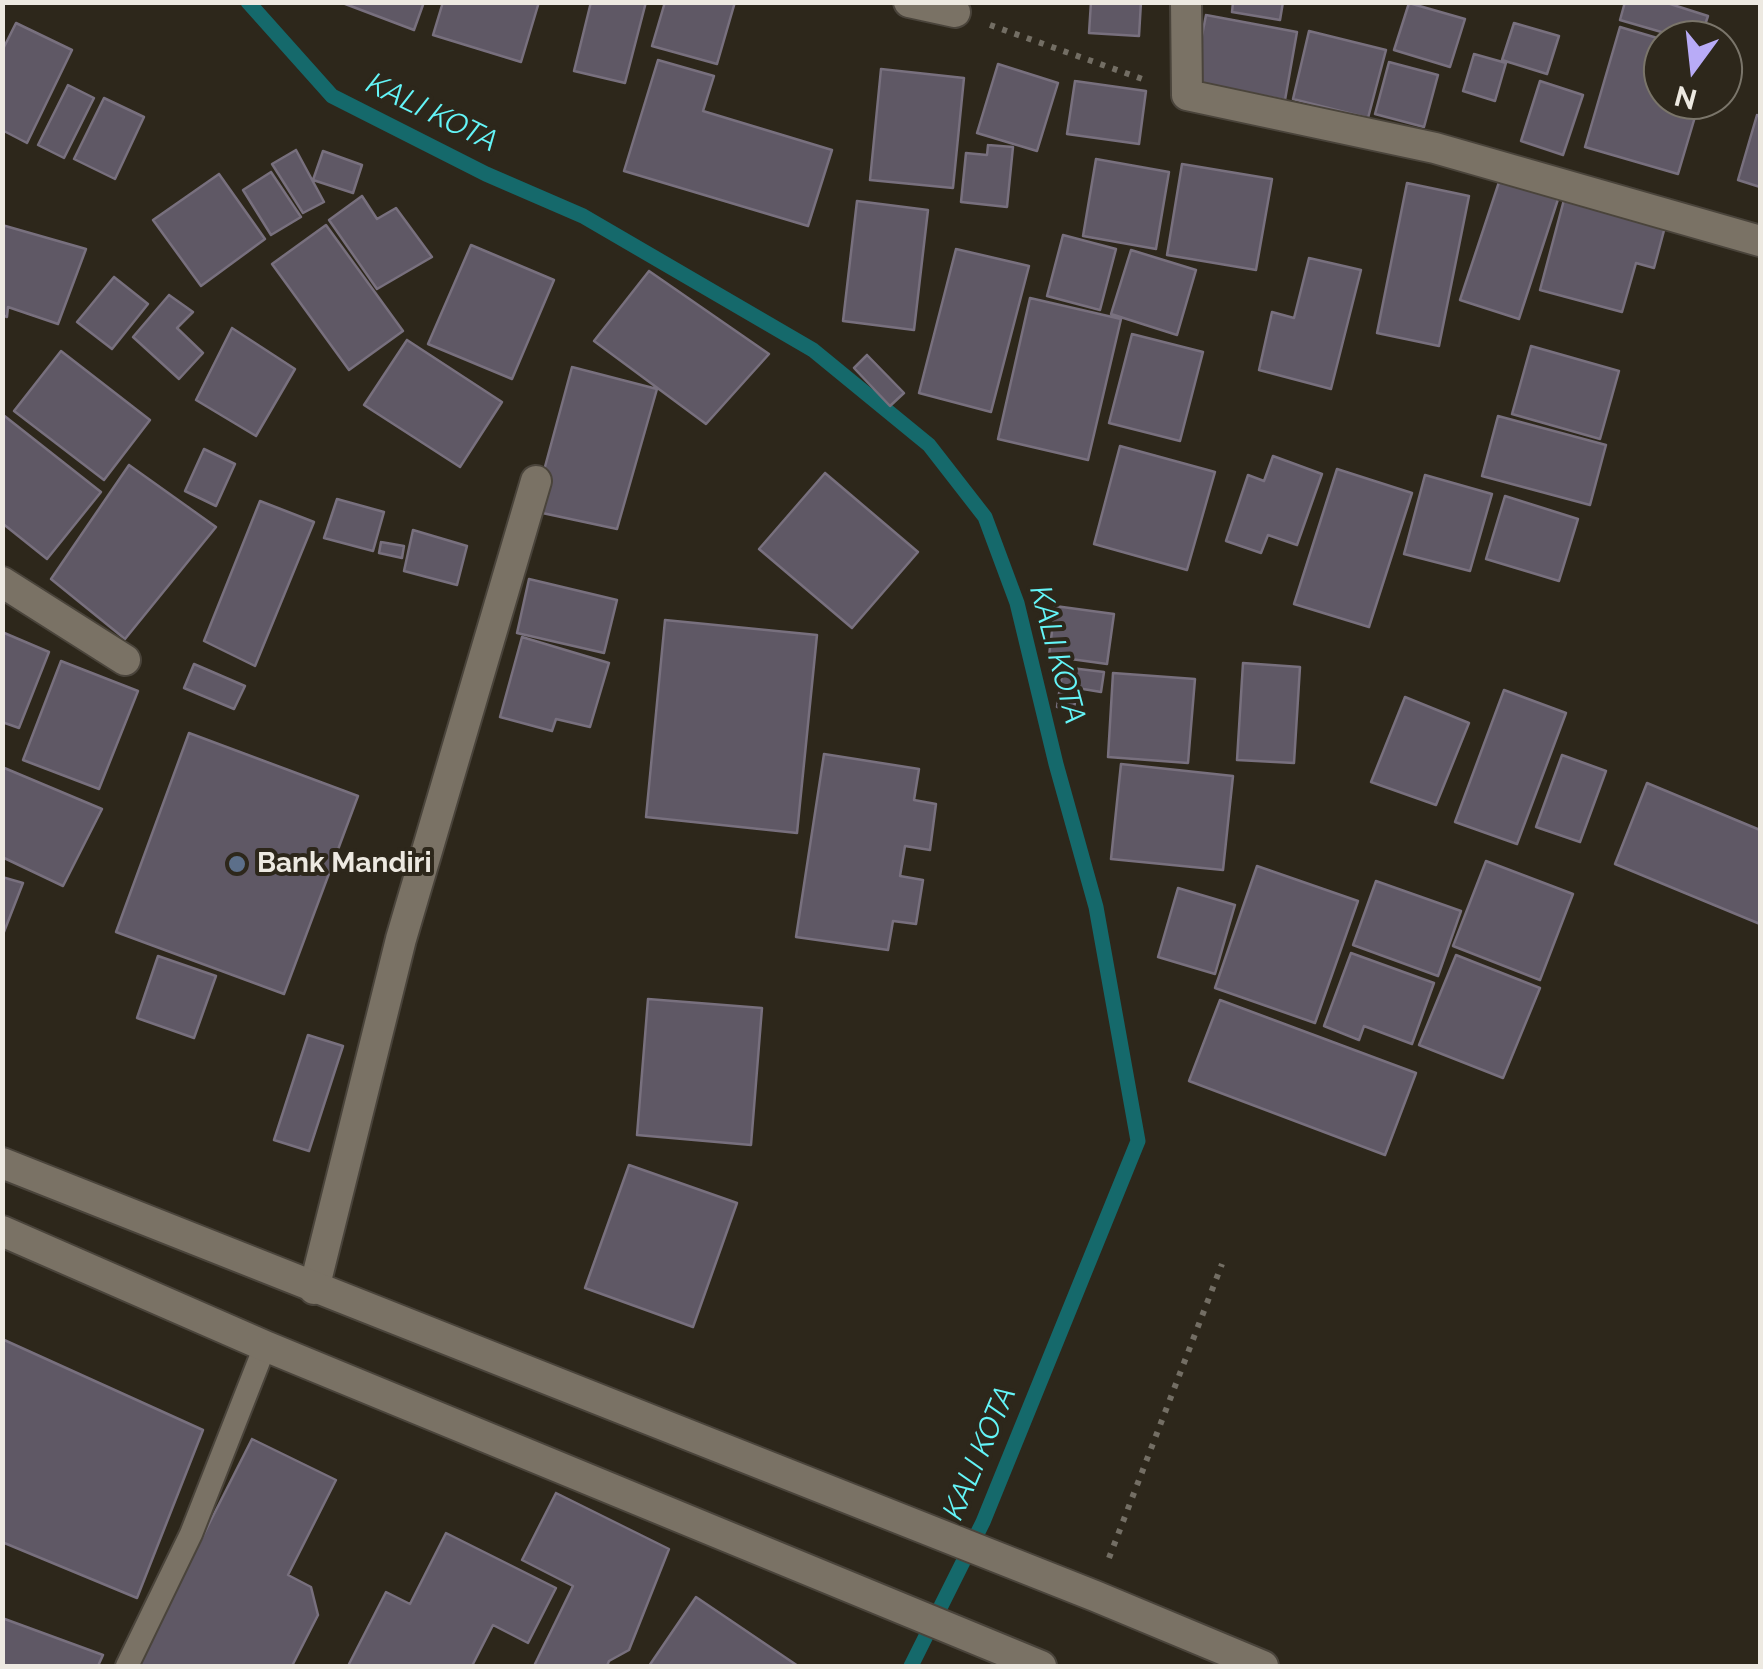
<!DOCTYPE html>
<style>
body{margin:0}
#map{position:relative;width:1763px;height:1669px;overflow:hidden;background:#2d271b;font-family:Raleway,sans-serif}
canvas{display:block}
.frame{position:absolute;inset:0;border:5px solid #ede9e1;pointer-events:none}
.north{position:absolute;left:1643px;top:20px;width:100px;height:100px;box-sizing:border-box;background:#2d271b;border:2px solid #7a756a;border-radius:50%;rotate:195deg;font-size:28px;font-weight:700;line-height:40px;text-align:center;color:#ede9e1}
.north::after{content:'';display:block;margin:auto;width:35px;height:45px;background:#b8abf7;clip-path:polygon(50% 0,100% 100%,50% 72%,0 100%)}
</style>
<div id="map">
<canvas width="1763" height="1669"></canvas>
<div class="frame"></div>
<div class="north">N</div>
</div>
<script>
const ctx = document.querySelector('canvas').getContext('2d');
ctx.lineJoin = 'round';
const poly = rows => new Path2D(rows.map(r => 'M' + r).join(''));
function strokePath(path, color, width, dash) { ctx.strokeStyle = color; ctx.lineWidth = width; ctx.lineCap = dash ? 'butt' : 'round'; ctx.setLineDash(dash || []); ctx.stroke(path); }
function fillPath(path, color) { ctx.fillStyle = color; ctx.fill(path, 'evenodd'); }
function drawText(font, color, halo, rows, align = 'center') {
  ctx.font = font + ' Raleway,sans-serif'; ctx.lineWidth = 8; ctx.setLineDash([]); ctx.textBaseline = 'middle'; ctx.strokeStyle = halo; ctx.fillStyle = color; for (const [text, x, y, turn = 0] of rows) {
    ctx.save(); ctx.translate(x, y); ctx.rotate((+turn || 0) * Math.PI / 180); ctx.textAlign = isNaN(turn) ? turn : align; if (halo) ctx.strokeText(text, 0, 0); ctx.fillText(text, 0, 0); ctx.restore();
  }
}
strokePath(poly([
 [248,2,332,96,486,174,583,216,813,350,929,445,985,517,1017,603,1056,764,1096,907,1138,1141,983,1522,911,1666]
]), '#15696b', 15);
const building = poly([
 [340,2,424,2,414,30,340,2],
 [443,2,539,2,521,62,433,35,443,2],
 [591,2,646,2,625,83,574,71,591,2],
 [665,2,735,2,717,64,652,46,665,2],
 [1091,2,1141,2,1139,36,1089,33,1091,2],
 [1233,2,1283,2,1280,20,1232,12,1233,2],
 [1625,2,1664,2,1708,16,1700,40,1689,40,1620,20,1625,2],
 [1409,3,1465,19,1450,67,1394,50,1409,3],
 [1206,15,1297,32,1285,100,1193,82,1206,15],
 [16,23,72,50,27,143,2,130,2,51,16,23],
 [1514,23,1559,36,1547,74,1502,60,1514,23],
 [1620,27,1664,40,1663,100,1700,100,1678,174,1585,147,1620,27],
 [1309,31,1386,50,1368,118,1293,99,1309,31],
 [1474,54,1506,63,1495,101,1463,91,1474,54],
 [658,60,714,76,703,111,832,150,808,226,624,171,658,60],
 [1389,62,1438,75,1424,127,1375,114,1389,62],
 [998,64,1058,83,1037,151,977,133,998,64],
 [881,69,964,78,953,188,870,180,881,69],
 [1075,81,1146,91,1139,144,1067,134,1075,81],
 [1540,81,1583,95,1563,155,1521,141,1540,81],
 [68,85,94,98,64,158,38,145,68,85],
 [104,98,144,117,115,179,74,159,104,98],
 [1757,115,1760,117,1760,187,1738,180,1757,115],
 [988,145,1013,147,1007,207,961,202,966,153,987,155,988,145],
 [296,150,324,202,303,213,272,164,296,150],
 [323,151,362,165,353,193,313,180,323,151],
 [1096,159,1169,172,1156,249,1083,236,1096,159],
 [1182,164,1272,179,1256,270,1167,255,1182,164],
 [1504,167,1562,187,1519,319,1460,300,1504,167],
 [271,172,301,217,271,235,243,190,271,172],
 [219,174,265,239,201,286,153,220,219,174],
 [1407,183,1469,196,1439,346,1377,333,1407,183],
 [362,196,377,219,396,208,432,257,377,289,329,220,362,196],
 [1565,196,1666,223,1654,268,1636,263,1622,312,1540,290,1565,196],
 [857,201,928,210,914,330,843,321,857,201],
 [2,225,86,249,58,324,8,307,7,317,2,315,2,225],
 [326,225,403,331,349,370,272,264,326,225],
 [1063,235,1116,249,1100,310,1047,296,1063,235],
 [471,245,554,280,512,379,428,344,471,245],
 [956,249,1029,266,991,412,919,393,956,249],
 [1131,250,1196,270,1177,335,1111,314,1131,250],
 [1309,258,1361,270,1331,389,1259,370,1272,312,1294,318,1309,258],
 [649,271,769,354,706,424,594,341,649,271],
 [114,277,148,304,112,349,77,322,114,277],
 [169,295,193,312,177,328,203,353,179,379,133,337,169,295],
 [1030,298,1121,319,1088,460,998,439,1030,298],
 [232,328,295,369,256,436,196,400,232,328],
 [1132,334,1203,352,1180,441,1109,423,1132,334],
 [407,340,502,402,460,467,364,405,407,340],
 [1531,346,1619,371,1600,439,1512,414,1531,346],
 [61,351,150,420,104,480,14,411,61,351],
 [867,355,904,393,890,406,854,368,867,355],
 [572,367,657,389,617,529,533,511,572,367],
 [2,414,101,492,47,559,2,523,2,414],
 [1498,416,1606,445,1590,505,1482,476,1498,416],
 [1120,446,1215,472,1187,570,1094,544,1120,446],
 [204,449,235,464,216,506,185,491,204,449],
 [1273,456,1322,474,1297,545,1268,535,1261,553,1226,541,1248,475,1264,481,1273,456],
 [129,465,216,527,125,639,51,579,129,465],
 [1337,469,1412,493,1369,627,1294,604,1337,469],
 [825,473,918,552,852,628,759,549,825,473],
 [1425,475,1492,494,1470,571,1404,554,1425,475],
 [1505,496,1578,519,1559,581,1486,559,1505,496],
 [337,499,384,512,373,551,324,538,337,499],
 [260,501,314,522,255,666,204,641,260,501],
 [413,530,467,546,457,585,404,571,413,530],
 [381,542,404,546,402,558,379,553,381,542],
 [529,579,617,600,604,653,517,633,529,579],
 [1055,606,1114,614,1107,664,1049,656,1055,606],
 [665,620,817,635,797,833,646,817,665,620],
 [2,632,49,652,19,728,2,722,2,632],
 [522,637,609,663,590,727,556,719,552,731,500,717,522,637],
 [61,661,138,691,99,789,23,760,61,661],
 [1243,663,1300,667,1294,763,1237,760,1243,663],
 [194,664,245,686,234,709,184,688,194,664],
 [1063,667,1104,672,1101,692,1077,688,1074,709,1057,707,1063,667],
 [1113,673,1195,679,1188,763,1108,757,1113,673],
 [1504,690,1566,713,1517,844,1455,822,1504,690],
 [1405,697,1469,723,1436,805,1371,782,1405,697],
 [189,733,358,796,284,994,116,932,189,733],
 [824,754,919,769,914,800,936,804,930,850,905,846,900,876,923,880,916,924,893,921,888,950,796,937,824,754],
 [1562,755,1606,771,1580,842,1536,827,1562,755],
 [1121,764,1233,776,1223,870,1111,859,1121,764],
 [2,767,102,809,63,886,2,857,2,767],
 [1647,783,1760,830,1760,924,1615,864,1647,783],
 [1486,861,1573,894,1540,980,1453,946,1486,861],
 [1257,866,1358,901,1315,1023,1215,988,1257,866],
 [2,877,23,883,2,937,2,877],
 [1376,881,1461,911,1438,976,1353,945,1376,881],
 [1178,888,1235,905,1215,974,1158,957,1178,888],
 [1351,953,1434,983,1412,1044,1364,1026,1359,1040,1324,1026,1351,953],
 [1456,955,1540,988,1503,1078,1419,1045,1456,955],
 [158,956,216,976,194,1038,137,1018,158,956],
 [648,999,762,1008,751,1145,637,1135,648,999],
 [1220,1000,1416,1073,1385,1155,1189,1081,1220,1000],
 [308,1035,343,1046,309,1151,274,1140,308,1035],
 [629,1165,737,1203,693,1327,585,1288,629,1165],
 [2,1339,203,1430,137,1598,2,1542,2,1339],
 [252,1439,336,1480,288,1575,311,1587,318,1615,292,1666,137,1666,252,1439],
 [556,1493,669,1549,629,1650,609,1661,607,1666,534,1666,573,1586,522,1560,556,1493],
 [446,1533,556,1588,528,1643,493,1625,472,1666,348,1666,386,1592,410,1604,446,1533],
 [696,1597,798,1666,649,1666,696,1597],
 [2,1618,103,1655,98,1666,2,1666,2,1618]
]);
fillPath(building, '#5f5865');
strokePath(building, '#78707e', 2.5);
const lane = poly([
 [127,1666,191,1534,265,1346]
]);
const street = poly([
 [909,2,955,12],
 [1186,2,1187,95,1435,148,1760,241],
 [2,582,125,660],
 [314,1289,401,939,536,481]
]);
const secondary = poly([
 [2,1163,1095,1596,1263,1666],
 [2,1231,265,1346,1041,1666]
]);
strokePath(lane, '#4a443b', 26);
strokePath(street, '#4a443b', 34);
strokePath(secondary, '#4a443b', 34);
strokePath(poly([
 [990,25,1148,81],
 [1109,1558,1222,1264]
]), '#736e64', 6, [5, 8]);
strokePath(lane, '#7a7265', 22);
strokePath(street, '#7a7265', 30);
strokePath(secondary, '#7a7265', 30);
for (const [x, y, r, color] of [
 [237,864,10,"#5c6f8a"]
]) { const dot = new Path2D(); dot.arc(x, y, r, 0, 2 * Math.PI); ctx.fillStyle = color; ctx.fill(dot); strokePath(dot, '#2d271b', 4); }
drawText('bold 28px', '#ede9e1', '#2d271b', [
 ["Bank Mandiri",257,864]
], 'left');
drawText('italic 30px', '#64f5f8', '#2d271b', [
 ["KALI KOTA",432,113,26],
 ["KALI KOTA",1057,655,75],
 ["KALI KOTA",980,1453,-67]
]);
</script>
